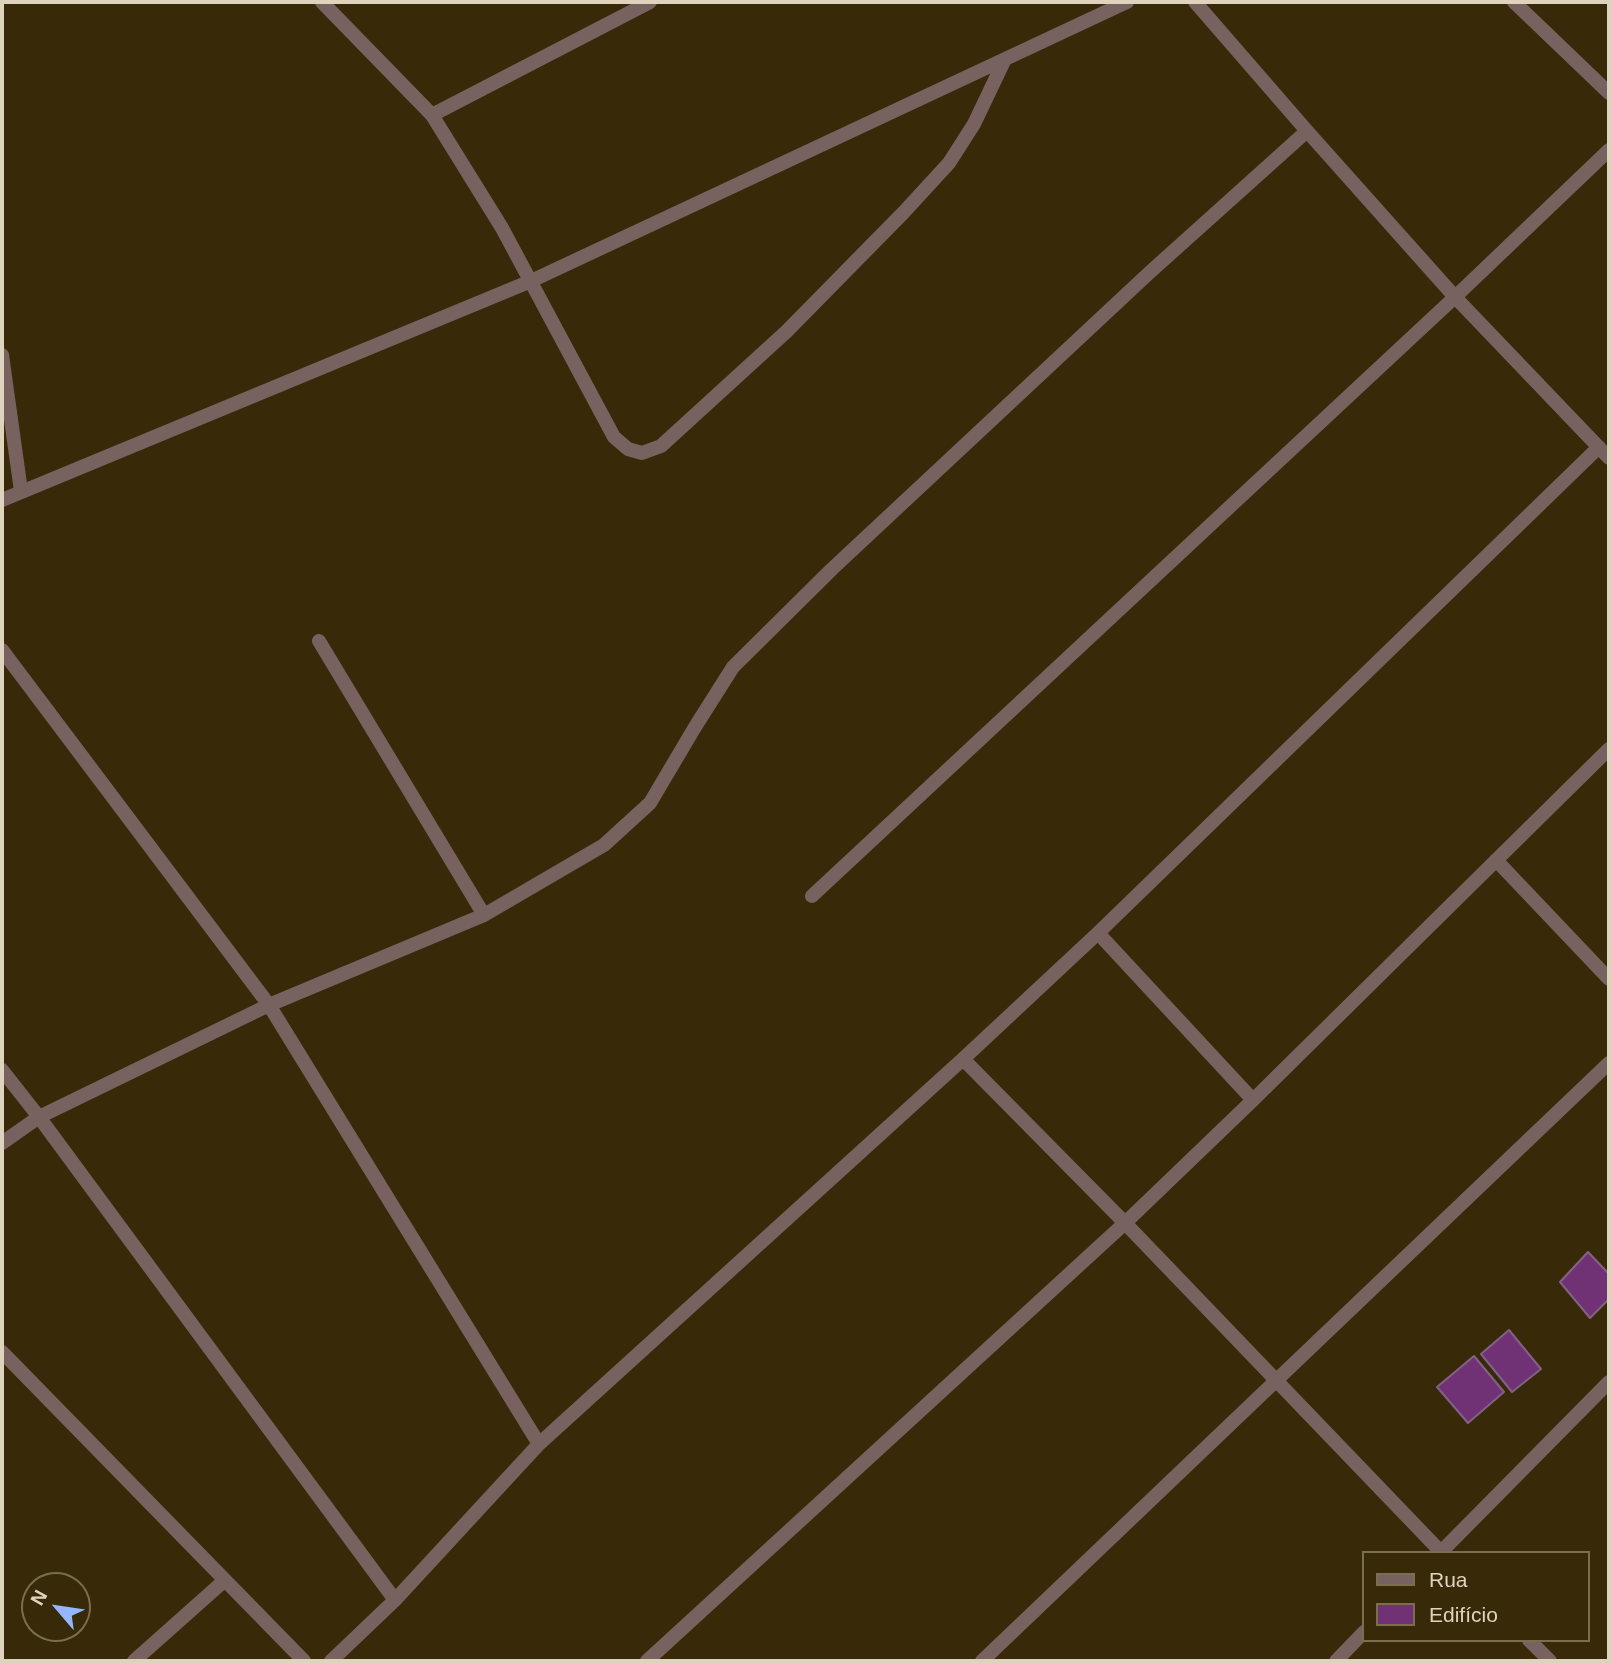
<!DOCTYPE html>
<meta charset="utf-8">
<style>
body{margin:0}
#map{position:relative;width:1611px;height:1663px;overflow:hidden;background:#382a09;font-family:Arial,sans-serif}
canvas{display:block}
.frame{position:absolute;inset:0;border:4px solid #ded3bd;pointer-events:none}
.legend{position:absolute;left:1362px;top:1551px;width:228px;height:91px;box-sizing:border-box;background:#382a09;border:2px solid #7a6e51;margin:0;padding:9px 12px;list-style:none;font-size:21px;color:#ded3bd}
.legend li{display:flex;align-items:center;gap:14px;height:35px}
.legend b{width:35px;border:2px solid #7a6e51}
.north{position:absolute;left:21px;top:1572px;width:70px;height:70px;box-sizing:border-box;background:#382a09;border:2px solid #7a6e51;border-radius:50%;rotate:299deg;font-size:19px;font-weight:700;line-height:28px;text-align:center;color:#ded3bd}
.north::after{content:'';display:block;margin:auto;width:24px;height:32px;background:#95b6fd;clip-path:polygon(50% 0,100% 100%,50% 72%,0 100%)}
</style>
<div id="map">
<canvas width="1611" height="1663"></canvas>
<div class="frame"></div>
<ul class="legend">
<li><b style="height:9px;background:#786260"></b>Rua</li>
<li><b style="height:19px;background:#703175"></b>Edifício</li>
</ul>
<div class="north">N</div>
</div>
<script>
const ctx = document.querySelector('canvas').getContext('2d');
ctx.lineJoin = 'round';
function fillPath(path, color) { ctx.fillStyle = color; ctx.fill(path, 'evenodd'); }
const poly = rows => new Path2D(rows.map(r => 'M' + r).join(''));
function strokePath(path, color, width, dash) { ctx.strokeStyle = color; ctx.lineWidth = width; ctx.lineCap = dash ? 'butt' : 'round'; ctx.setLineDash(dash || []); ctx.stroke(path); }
const building = poly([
 [1588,1252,1609,1274,1609,1299,1590,1318,1560,1282,1588,1252],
 [1509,1330,1541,1369,1512,1392,1481,1354,1509,1330],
 [1474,1356,1504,1392,1468,1423,1437,1387,1474,1356]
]);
fillPath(building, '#703175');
strokePath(building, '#826284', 2);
strokePath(poly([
 [322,2,432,115,502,228,614,437,628,449,642,453,661,446,787,331,904,212,949,163,974,124,1005,59],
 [1195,2,1307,131,1455,297,1609,458],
 [1514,2,1609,93],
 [432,115,650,2],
 [2,355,21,491],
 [2,500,531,281,1127,2],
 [319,641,484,915],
 [2,650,269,1005,539,1444],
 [1496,860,1609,979],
 [812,896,1455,297,1609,150],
 [1098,933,1253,1100],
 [963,1059,1125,1223,1442,1553],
 [2,1070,39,1117,395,1600],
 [2,1143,39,1117,269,1005,484,915,604,845,650,803,695,727,733,667,832,569,1149,273,1307,131],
 [2,1352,304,1661],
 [1440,1553,1609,1382],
 [1529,1640,1550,1661],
 [134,1661,225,1580],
 [331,1661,395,1600,539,1444,963,1059,1098,933,1599,447],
 [647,1661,1125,1223,1253,1100,1609,749],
 [982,1661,1609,1063],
 [1336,1661,1364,1632]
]), '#786260', 14);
</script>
